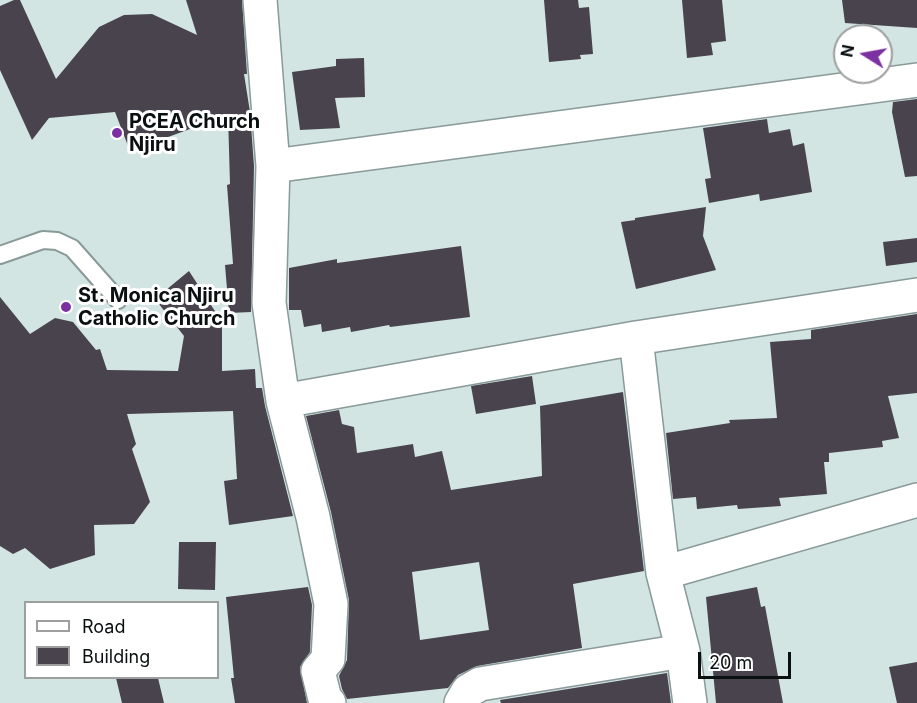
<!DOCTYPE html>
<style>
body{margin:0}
#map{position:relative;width:917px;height:703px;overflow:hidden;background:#d2e5e3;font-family:Inter,sans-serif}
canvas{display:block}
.legend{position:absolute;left:24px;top:601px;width:195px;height:78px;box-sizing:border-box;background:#fff;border:2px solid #9d9f9f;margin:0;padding:8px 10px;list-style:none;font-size:18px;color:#0a1010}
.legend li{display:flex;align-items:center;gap:12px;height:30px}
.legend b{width:30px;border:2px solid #9d9f9f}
.north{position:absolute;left:833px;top:24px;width:60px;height:60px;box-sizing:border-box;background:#fff;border:2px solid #9d9f9f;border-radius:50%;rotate:281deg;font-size:16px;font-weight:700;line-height:24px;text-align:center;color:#0a1010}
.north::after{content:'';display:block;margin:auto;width:21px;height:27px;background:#7c30a1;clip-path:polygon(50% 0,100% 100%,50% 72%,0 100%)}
.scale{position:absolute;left:698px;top:652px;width:93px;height:27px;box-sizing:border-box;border:3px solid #0a1010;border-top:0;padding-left:8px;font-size:18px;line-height:21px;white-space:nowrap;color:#0a1010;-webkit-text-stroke:4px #fff;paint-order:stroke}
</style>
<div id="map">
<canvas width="917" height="703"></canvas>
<ul class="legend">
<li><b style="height:8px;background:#fff"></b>Road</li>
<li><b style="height:16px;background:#49434e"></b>Building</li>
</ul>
<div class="north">N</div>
<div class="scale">20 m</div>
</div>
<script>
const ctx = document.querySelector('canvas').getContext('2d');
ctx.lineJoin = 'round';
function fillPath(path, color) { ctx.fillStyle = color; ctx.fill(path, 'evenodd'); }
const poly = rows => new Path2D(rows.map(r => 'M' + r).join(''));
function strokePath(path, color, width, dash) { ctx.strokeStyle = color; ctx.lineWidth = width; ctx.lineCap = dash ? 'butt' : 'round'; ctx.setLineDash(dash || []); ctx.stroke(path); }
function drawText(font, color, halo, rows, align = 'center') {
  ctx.font = font + ' Inter,sans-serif'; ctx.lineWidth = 6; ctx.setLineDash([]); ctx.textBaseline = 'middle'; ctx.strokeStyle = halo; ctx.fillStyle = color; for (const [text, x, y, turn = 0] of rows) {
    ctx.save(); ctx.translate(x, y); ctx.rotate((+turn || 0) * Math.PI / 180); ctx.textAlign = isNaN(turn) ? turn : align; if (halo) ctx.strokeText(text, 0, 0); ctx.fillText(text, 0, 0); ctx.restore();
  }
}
fillPath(poly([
 [14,0,20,0,56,79,99,27,124,15,152,14,197,35,186,0,242,0,247,74,244,74,250,112,254,166,251,312,229,313,225,265,233,264,227,185,230,184,228,115,130,151,115,112,49,118,32,140,0,70,0,6],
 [544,0,578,0,579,8,589,7,593,54,580,55,581,59,549,62],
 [682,0,722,0,726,41,711,43,713,55,687,58],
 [842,0,917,0,917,28,845,23],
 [364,58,365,97,335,98,340,128,300,130,292,72,336,66,336,59],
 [917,99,917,176,905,177,892,112,893,102],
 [767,119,769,133,790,129,793,146,804,143,812,192,760,201,759,194,709,203,705,179,711,178,703,128],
 [706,207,703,236,716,270,636,289,621,222,635,220,635,218],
 [917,238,917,262,886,266,883,242],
 [461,246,470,317,390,327,389,325,351,332,350,327,322,332,321,324,304,327,301,310,289,310,289,268,337,259,337,263],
 [189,271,222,322,222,371,255,369,256,388,262,388,265,406,293,516,229,525,224,481,237,479,233,411,127,414,136,444,132,449,150,502,134,524,94,525,95,555,50,569,25,548,13,554,0,546,0,297,30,334,55,318,73,322,96,350,100,349,107,370,178,371,184,336,155,299],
 [917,314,917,393,888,396,899,438,882,441,883,447,829,453,829,462,824,462,827,494,779,498,781,506,738,509,737,505,697,509,696,497,673,499,666,433,730,423,729,420,777,418,770,342,811,339,811,330],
 [532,376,536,404,476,414,471,386],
 [623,392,644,571,573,584,582,648,477,666,458,675,448,688,347,699,342,689,339,676,347,660,349,600,331,512,306,416,339,410,342,424,354,427,357,453,413,444,415,457,442,451,451,490,542,476,540,406],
 [479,562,489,630,420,640,412,572],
 [179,542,216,542,215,590,178,589],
 [308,587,312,605,310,652,300,667,307,703,235,703,231,678,234,678,226,597],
 [757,587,761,607,765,606,783,703,716,703,706,597],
 [917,662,917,703,897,703,889,667],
 [667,673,671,703,501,703,500,700],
 [116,678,158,678,164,703,122,703]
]), '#49434e');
const lane = poly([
 [0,255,43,240,57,241,72,248,118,300]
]);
const street = poly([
 [260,0,273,166,269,303,283,401,313,517,331,604,328,659,318,671,325,699,329,703],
 [273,166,917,80],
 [283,401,636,338,917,295],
 [663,573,917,500],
 [683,651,690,703],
 [461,703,468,691,480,684,683,651,663,573,636,338]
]);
strokePath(lane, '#899a98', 20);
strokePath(street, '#899a98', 36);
strokePath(lane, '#fff', 16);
strokePath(street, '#fff', 33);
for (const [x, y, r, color] of [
 [117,133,6,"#7c30a1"],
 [66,307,6,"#7c30a1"]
]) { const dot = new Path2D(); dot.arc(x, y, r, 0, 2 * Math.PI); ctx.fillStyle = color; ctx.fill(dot); strokePath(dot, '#fff', 2); }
drawText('bold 20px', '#0a1010', '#fff', [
 ["PCEA Church",129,122],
 ["Njiru",129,145],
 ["St. Monica Njiru",78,296],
 ["Catholic Church",78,319]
], 'left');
</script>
